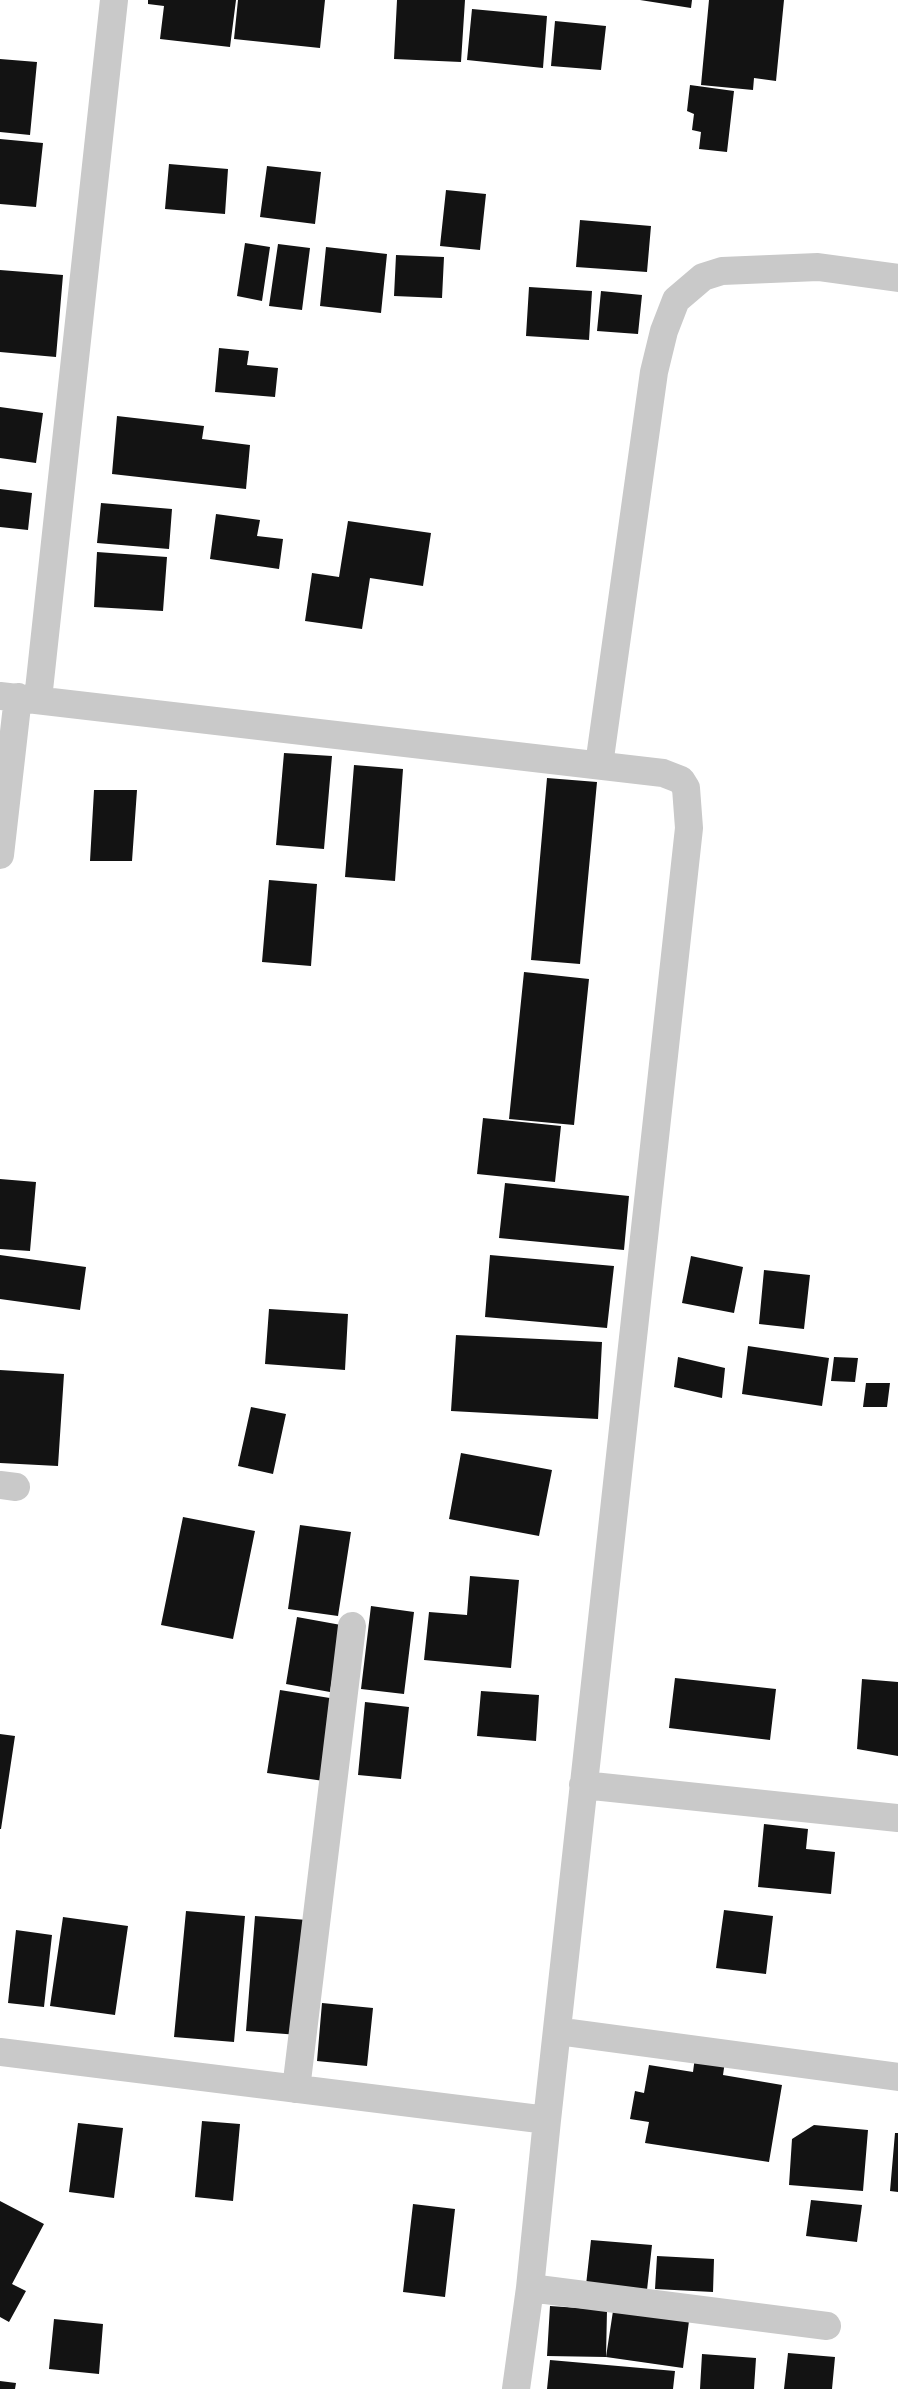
<!DOCTYPE html>
<style>
body{margin:0}
canvas{display:block;background:#fff}
</style>
<canvas width="898" height="2389"></canvas>
<script>
const ctx = document.querySelector('canvas').getContext('2d');
ctx.lineJoin = 'round';
function fillPath(path, color) { ctx.fillStyle = color; ctx.fill(path, 'evenodd'); }
const poly = rows => new Path2D(rows.map(r => 'M' + r).join(''));
function strokePath(path, color, width, dash) { ctx.strokeStyle = color; ctx.lineWidth = width; ctx.lineCap = dash ? 'butt' : 'round'; ctx.setLineDash(dash || []); ctx.stroke(path); }
fillPath(poly([
 [148,0,236,0,230,47,160,39,164,6,148,4],
 [238,0,325,0,320,48,234,39],
 [397,0,465,0,461,62,394,59],
 [640,0,692,0,691,8],
 [709,0,784,0,776,81,754,78,753,90,701,85],
 [472,9,547,16,543,68,467,60],
 [555,21,606,26,601,70,551,66],
 [0,59,37,62,30,135,0,132],
 [690,85,734,91,727,152,699,149,701,132,692,130,694,114,687,111],
 [0,139,43,143,36,207,0,204],
 [169,164,228,169,225,214,165,209],
 [267,166,321,172,315,224,260,217],
 [446,190,486,194,480,250,440,246],
 [580,220,651,226,647,272,576,267],
 [245,243,270,247,262,301,237,296],
 [278,244,310,248,302,310,269,306],
 [326,247,387,254,381,313,320,306],
 [396,255,444,257,442,298,394,296],
 [0,270,63,275,56,357,0,352],
 [529,287,592,291,589,340,526,336],
 [601,291,642,295,638,334,597,331],
 [219,348,249,351,247,365,278,368,275,397,215,392],
 [0,407,43,413,36,463,0,458],
 [117,416,204,426,202,439,250,445,246,489,112,474],
 [0,489,32,493,28,530,0,527],
 [101,503,172,509,169,549,97,543],
 [216,514,260,520,257,536,283,539,279,569,210,559],
 [348,521,431,533,423,586,370,578,362,629,305,621,312,573,339,577],
 [97,552,167,557,163,611,94,607],
 [284,753,332,756,324,849,276,845],
 [354,765,403,769,395,881,345,877],
 [547,778,597,782,580,964,531,960],
 [94,790,137,790,132,861,90,861],
 [269,880,317,884,311,966,262,962],
 [524,972,589,979,574,1125,509,1119],
 [483,1118,561,1126,555,1182,477,1174],
 [0,1179,36,1182,30,1251,0,1249],
 [505,1183,629,1196,624,1250,499,1238],
 [0,1255,86,1267,80,1310,0,1299],
 [490,1255,614,1266,607,1328,485,1317],
 [691,1256,743,1267,734,1313,682,1303],
 [764,1270,810,1275,804,1329,759,1324],
 [269,1309,348,1314,345,1370,265,1364],
 [456,1335,602,1342,598,1419,451,1411],
 [748,1346,829,1358,822,1406,742,1394],
 [678,1357,725,1368,722,1398,674,1387],
 [834,1357,858,1358,855,1382,831,1381],
 [0,1370,64,1374,58,1466,0,1463],
 [866,1383,890,1383,887,1407,863,1407],
 [251,1407,286,1414,273,1474,238,1466],
 [461,1453,552,1470,539,1536,449,1519],
 [183,1517,255,1531,233,1639,161,1625],
 [300,1525,351,1532,338,1616,288,1609],
 [470,1576,519,1580,511,1668,424,1660,429,1612,467,1615],
 [371,1606,414,1612,404,1694,361,1689],
 [297,1617,341,1625,330,1692,286,1684],
 [675,1678,776,1689,770,1740,669,1728],
 [862,1679,898,1682,898,1756,857,1749],
 [280,1690,336,1699,324,1781,267,1773],
 [481,1691,539,1695,536,1741,477,1736],
 [365,1702,409,1707,401,1779,358,1775],
 [0,1734,15,1736,1,1829,0,1829],
 [764,1824,808,1829,806,1849,835,1852,831,1894,758,1887],
 [724,1910,773,1916,766,1974,716,1968],
 [186,1911,245,1916,234,2042,174,2037],
 [255,1916,307,1920,299,2035,246,2031],
 [63,1917,128,1926,115,2015,50,2006],
 [16,1930,52,1935,44,2007,8,2003],
 [322,2003,373,2008,367,2066,317,2061],
 [695,2057,725,2061,723,2075,782,2085,769,2162,645,2143,649,2122,630,2119,635,2091,644,2093,649,2065,693,2072],
 [202,2121,240,2124,233,2201,195,2197],
 [78,2123,123,2128,114,2198,69,2192],
 [814,2125,868,2130,863,2191,789,2185,792,2139],
 [895,2133,898,2133,898,2192,890,2191],
 [811,2200,862,2205,857,2242,806,2236],
 [0,2201,44,2224,12,2284,26,2291,9,2322,0,2317],
 [413,2204,455,2209,445,2297,403,2292],
 [591,2240,652,2245,647,2290,586,2285],
 [657,2256,714,2259,713,2292,655,2289],
 [550,2306,607,2310,606,2357,547,2356],
 [613,2311,689,2321,683,2368,606,2357],
 [54,2319,103,2324,99,2374,49,2369],
 [788,2353,835,2357,832,2389,784,2389],
 [702,2354,756,2358,754,2389,700,2389],
 [550,2360,675,2371,673,2389,547,2389],
 [0,2381,16,2383,15,2389,0,2389]
]), '#131313');
strokePath(poly([
 [0,696,663,773,681,780,686,788,689,828,547,2120,530,2288,516,2389],
 [38,699,114,0],
 [599,765,654,372,664,331,676,300,703,277,722,271,818,267,898,278],
 [0,855,18,697],
 [0,1485,16,1487],
 [583,1785,898,1818],
 [557,2031,898,2077],
 [0,2052,547,2120],
 [296,2089,352,1626],
 [530,2288,827,2326]
]), '#c9c9c9', 28);
</script>
